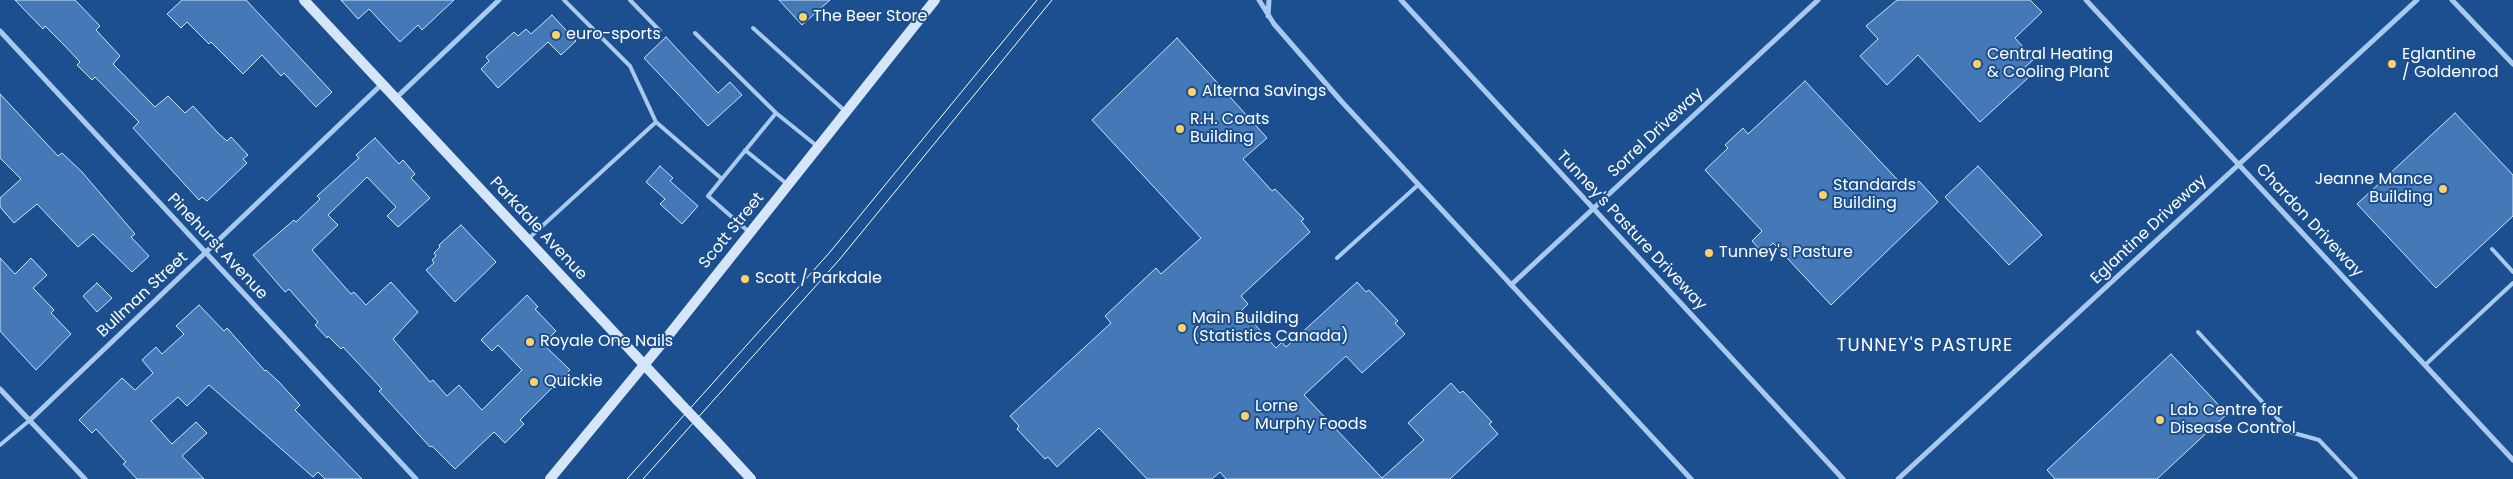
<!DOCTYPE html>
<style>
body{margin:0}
canvas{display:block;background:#1b4f8f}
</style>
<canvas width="2513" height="479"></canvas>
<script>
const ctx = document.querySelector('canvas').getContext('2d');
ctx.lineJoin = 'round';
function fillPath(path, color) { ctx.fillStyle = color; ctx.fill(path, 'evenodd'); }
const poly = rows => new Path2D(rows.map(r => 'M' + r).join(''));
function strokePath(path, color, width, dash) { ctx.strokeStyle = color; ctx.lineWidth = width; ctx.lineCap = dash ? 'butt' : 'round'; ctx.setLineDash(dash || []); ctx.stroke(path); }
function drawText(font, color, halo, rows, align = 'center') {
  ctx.font = font + ' Poppins,sans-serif'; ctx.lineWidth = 4; ctx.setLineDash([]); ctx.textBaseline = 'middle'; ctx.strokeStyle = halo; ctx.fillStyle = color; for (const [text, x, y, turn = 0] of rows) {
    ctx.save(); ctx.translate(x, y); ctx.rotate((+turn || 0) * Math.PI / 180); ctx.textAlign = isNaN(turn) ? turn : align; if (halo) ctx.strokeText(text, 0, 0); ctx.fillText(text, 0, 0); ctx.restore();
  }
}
const building = poly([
 [15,0,75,0,100,26,96,30,120,56,113,64,155,107,168,96,185,113,193,106,219,134,227,141,231,137,248,155,243,159,247,163,207,201,202,197,199,200,133,128,139,122,95,77,92,80,77,65,80,62,64,45,45,26,43,29,15,0],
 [182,0,246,0,332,92,316,107,284,73,281,76,262,55,243,74,211,42,209,44,187,22,181,28,167,14,182,0],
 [341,0,454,0,422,30,418,25,400,42,369,9,358,19,341,0],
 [779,0,830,0,802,25,779,0],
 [1897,0,2030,0,2042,12,2015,38,2034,59,2022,70,2029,77,1980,122,1918,55,1887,85,1860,56,1878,39,1866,26,1897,0],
 [552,15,576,41,561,55,548,42,498,88,481,69,489,61,486,57,514,32,518,36,526,29,531,34,552,15],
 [666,37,718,93,730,82,742,95,708,126,644,58,666,37],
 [1177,38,1267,138,1243,159,1272,191,1275,189,1304,219,1301,221,1310,232,1241,296,1248,304,1242,310,1276,348,1282,342,1286,347,1357,282,1366,292,1369,290,1398,321,1395,323,1405,334,1362,373,1346,356,1304,395,1382,478,1424,440,1408,423,1451,383,1460,393,1463,391,1492,422,1489,424,1498,434,1450,479,1226,479,1220,472,1212,479,1147,479,1099,428,1057,467,1048,457,1045,459,1017,429,1019,426,1010,416,1111,323,1105,316,1156,268,1161,274,1201,238,1092,120,1177,38],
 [1805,81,1908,191,1919,181,1938,202,1831,305,1773,243,1763,253,1752,241,1762,231,1705,170,1728,148,1725,145,1743,128,1748,134,1805,81],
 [0,94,58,156,62,153,82,172,135,234,131,237,149,256,132,272,93,234,78,247,37,204,14,223,0,207,0,198,21,179,0,158,0,94],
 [2455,113,2513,175,2513,216,2436,288,2357,204,2455,113],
 [375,138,399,164,403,160,415,174,411,178,430,198,398,227,387,216,396,207,367,177,328,215,338,225,312,250,351,294,354,292,366,305,391,282,418,312,393,339,430,382,433,380,447,396,459,385,482,410,522,370,498,345,492,351,481,340,527,295,538,307,535,309,556,331,543,344,570,370,520,420,524,424,505,443,494,432,455,469,432,446,430,447,379,391,382,389,343,347,341,349,328,336,327,338,315,325,318,322,289,289,285,292,253,255,294,220,296,222,320,199,317,196,359,158,356,155,375,138],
 [660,166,673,178,670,181,698,206,682,224,660,204,665,199,646,182,660,166],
 [1978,166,2042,235,2009,265,1945,197,1978,166],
 [461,225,496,262,455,302,426,270,434,263,432,260,436,256,434,253,440,247,439,245,461,225],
 [0,258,15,274,31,258,47,275,33,288,54,310,51,313,71,334,36,370,0,331,0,258],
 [97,283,112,298,97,312,83,296,97,283],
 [199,305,224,331,227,328,265,371,266,370,279,382,300,405,295,410,362,479,325,479,318,472,313,477,209,385,187,406,178,397,151,421,172,444,196,422,207,433,182,456,204,479,137,479,123,464,126,462,96,429,92,433,79,420,122,378,135,390,153,373,142,360,156,347,162,354,184,334,176,326,199,305],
 [2171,354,2227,414,2157,479,2055,479,2047,470,2171,354]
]);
fillPath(building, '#4478b7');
strokePath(building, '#cfe3fa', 1);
strokePath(poly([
 [564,0,630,66,656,122],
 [630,0,660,31],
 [753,28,845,111],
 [695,33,776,113],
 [745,150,787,184],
 [749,232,708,196,776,113,817,146],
 [528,239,656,122,722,179],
 [2492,249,2513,272],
 [1337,258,1418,185],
 [2198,332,2290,432,2319,440,2356,479],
 [2425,365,2513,283],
 [0,445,30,420]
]), '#a9c9ee', 4);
strokePath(poly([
 [1259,0,1274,24,1342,102,1691,479],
 [1401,0,1843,479],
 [2086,0,2513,460],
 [2452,0,2513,64],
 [1268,16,1269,0],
 [0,31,416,479],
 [396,98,499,0],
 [1511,285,1818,0],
 [0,389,85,479],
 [30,420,382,84],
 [1898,479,2417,0]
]), '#a9c9ee', 5);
strokePath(poly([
 [304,0,677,400],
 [716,441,751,479],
 [550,479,668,336,935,0]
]), '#d6e6fa', 10);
strokePath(poly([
 [627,479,830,252,1037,0],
 [643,479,839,260,1052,0]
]), '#fff', 1);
strokePath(poly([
 [677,400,716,441]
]), '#d6e6fa', 10);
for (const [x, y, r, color] of [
 [803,17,5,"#ffd166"],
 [556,35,5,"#ffd166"],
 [1977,64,5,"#ffd166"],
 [2392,64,5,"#ffd166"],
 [1192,92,5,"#ffd166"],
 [1180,129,5,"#ffd166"],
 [2443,189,5,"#ffd166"],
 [1823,195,5,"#ffd166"],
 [1709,253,5,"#ffd166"],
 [745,279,5,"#ffd166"],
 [1182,328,5,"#ffd166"],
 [530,342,5,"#ffd166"],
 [534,382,5,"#ffd166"],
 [1245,416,5,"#ffd166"],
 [2160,420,5,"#ffd166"]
]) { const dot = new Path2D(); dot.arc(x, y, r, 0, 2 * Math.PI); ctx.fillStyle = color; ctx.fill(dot); strokePath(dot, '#1b4f8f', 2); }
drawText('16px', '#fff', '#1b4f8f', [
 ["The Beer Store",813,17],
 ["euro-sports",566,35],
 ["Central Heating",1987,55],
 ["& Cooling Plant",1987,73],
 ["Eglantine",2402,55],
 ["/ Goldenrod",2402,73],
 ["Alterna Savings",1202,92],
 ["R.H. Coats",1190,120],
 ["Building",1190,138],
 ["Jeanne Mance",2433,180,"right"],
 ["Building",2433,198,"right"],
 ["Standards",1833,186],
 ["Building",1833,204],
 ["Tunney's Pasture",1719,253],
 ["Scott / Parkdale",755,279],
 ["Main Building",1192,319],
 ["(Statistics Canada)",1192,337],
 ["Royale One Nails",540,342],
 ["Quickie",544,382],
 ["Lorne",1255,407],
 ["Murphy Foods",1255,425],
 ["Lab Centre for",2170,411],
 ["Disease Control",2170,429]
], 'left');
drawText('16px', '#fff', '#1b4f8f', [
 ["Sorrel Driveway",1656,133,-43],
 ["Chardon Driveway",2309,221,47],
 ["Parkdale Avenue",538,229,47],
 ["Eglantine Driveway",2149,230,-43],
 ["Scott Street",732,231,-51],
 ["Tunney's Pasture Driveway",1631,231,47],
 ["Pinehurst Avenue",217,247,47],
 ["Bullman Street",143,295,-43]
]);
ctx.letterSpacing = '1px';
drawText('18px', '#fff', '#1b4f8f', [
 ["TUNNEY'S PASTURE",1925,346]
]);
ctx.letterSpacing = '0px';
</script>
